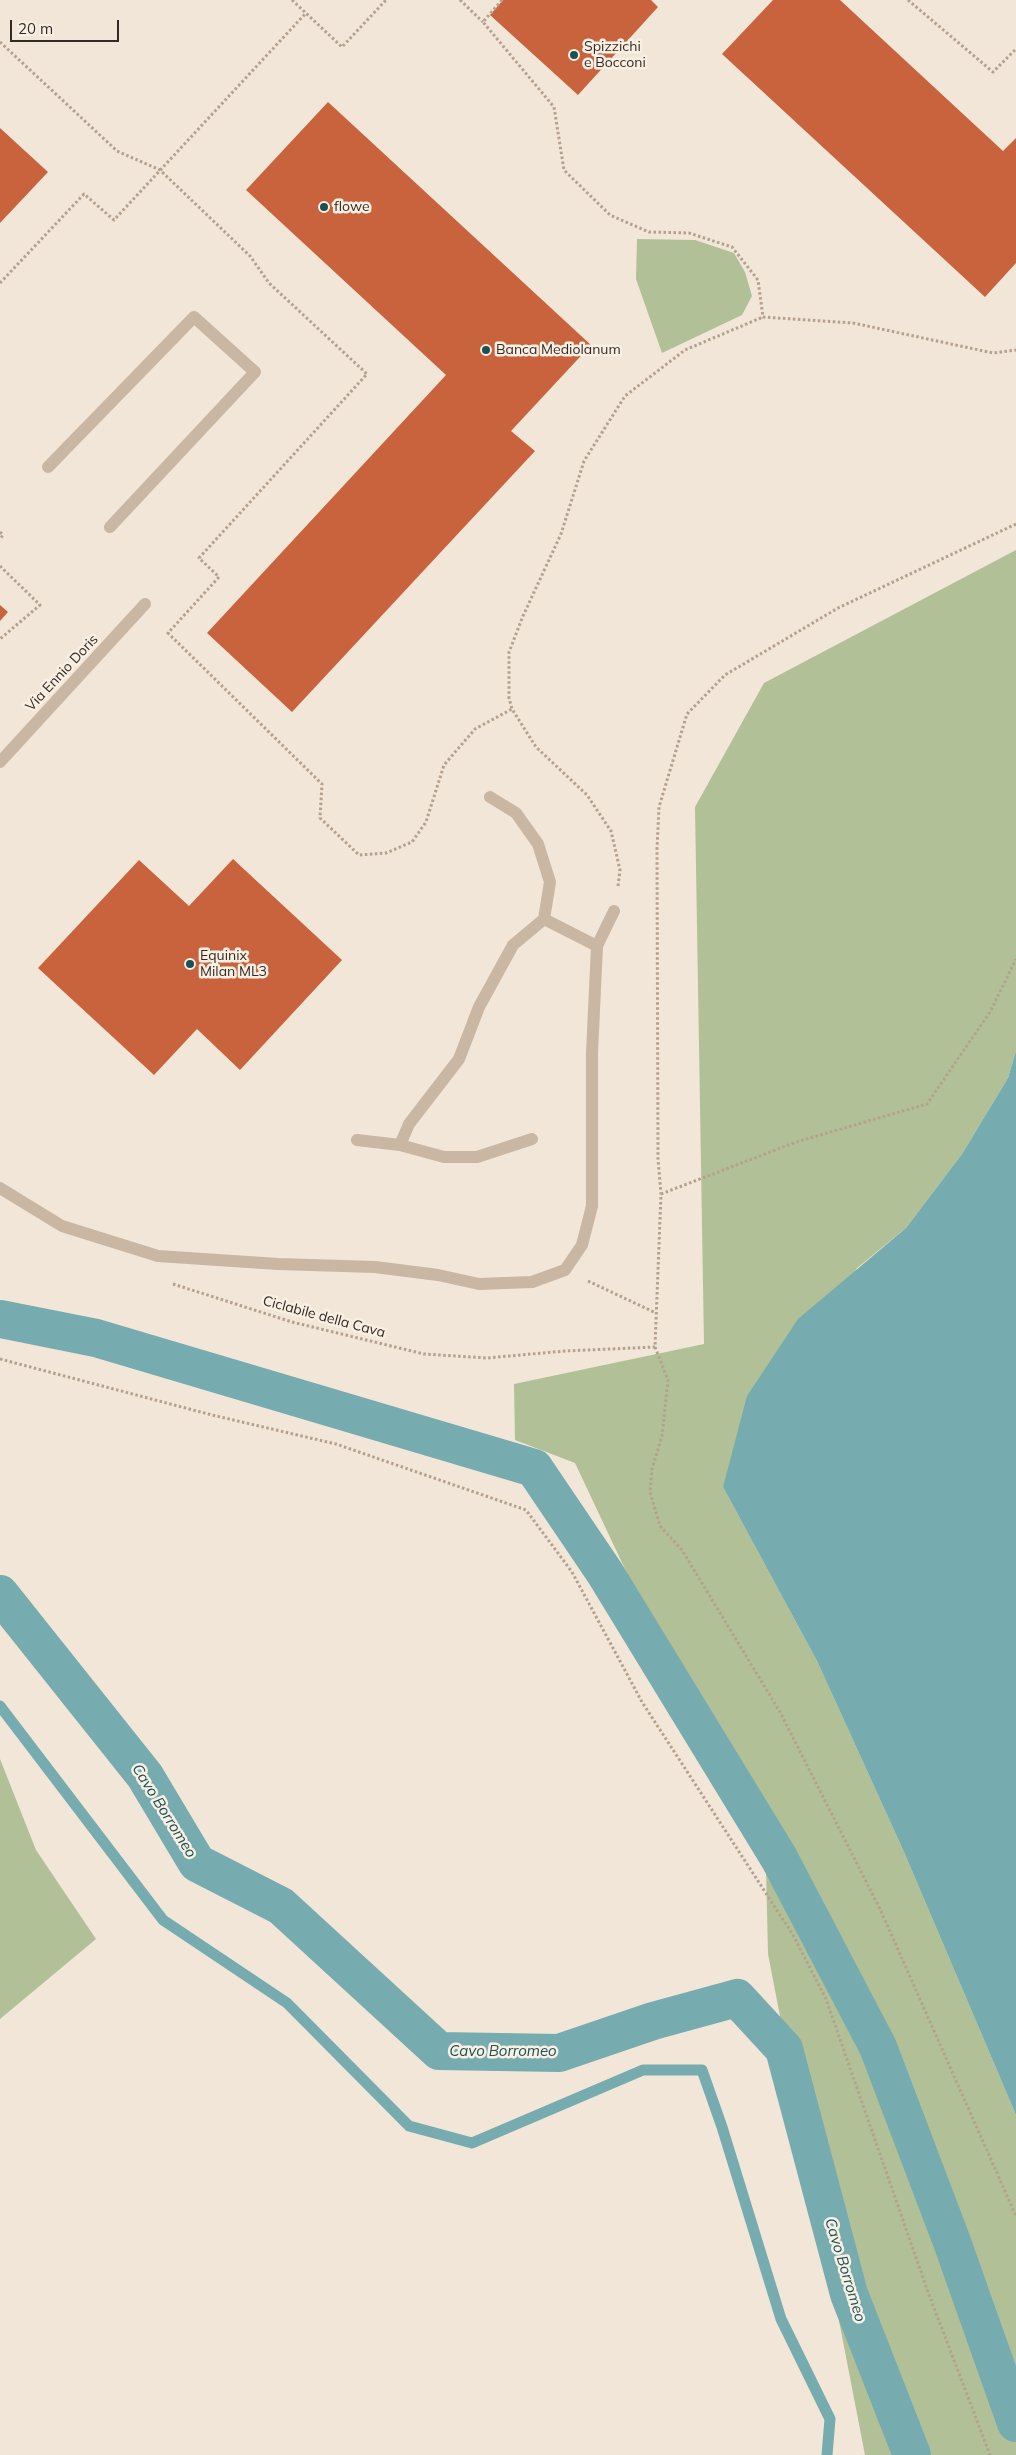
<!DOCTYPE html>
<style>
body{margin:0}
#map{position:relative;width:1016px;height:2455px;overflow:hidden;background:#f1e6d7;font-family:Mulish,sans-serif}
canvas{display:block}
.scale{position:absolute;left:10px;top:20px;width:109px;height:22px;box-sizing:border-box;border:2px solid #342a25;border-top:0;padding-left:6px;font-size:15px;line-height:18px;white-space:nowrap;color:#342a25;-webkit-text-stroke:4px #f9f0e3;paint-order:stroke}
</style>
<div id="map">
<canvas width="1016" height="2455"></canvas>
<div class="scale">20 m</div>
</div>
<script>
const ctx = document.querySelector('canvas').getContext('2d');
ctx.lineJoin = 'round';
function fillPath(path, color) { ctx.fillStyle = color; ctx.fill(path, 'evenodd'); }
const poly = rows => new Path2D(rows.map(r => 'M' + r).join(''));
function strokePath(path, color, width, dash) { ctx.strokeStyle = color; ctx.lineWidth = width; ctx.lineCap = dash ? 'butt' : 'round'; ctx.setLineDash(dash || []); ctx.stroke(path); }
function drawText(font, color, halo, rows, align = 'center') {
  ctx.font = font + ' Mulish,sans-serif'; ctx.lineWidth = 5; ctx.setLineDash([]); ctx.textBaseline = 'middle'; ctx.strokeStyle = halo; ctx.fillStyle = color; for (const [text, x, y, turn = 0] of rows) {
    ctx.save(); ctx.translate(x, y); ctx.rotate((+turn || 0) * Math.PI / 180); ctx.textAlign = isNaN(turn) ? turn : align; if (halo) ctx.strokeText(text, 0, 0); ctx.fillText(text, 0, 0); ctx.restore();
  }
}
fillPath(poly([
 [637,239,695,240,734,253,745,272,752,296,742,315,662,353,636,279],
 [1016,550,1016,1051,1008,1078,962,1154,906,1228,857,1268,723,1487,817,1661,904,1852,1016,2115,1016,2455,865,2455,768,1954,766,1868,575,1463,515,1440,514,1384,704,1344,695,807,764,683],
 [0,1759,36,1850,96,1939,0,2019]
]), '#b1c097');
fillPath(poly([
 [1016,1051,1016,2115,904,1852,817,1661,723,1487,747,1396,798,1319,906,1228,962,1154,1008,1078]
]), '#76abaf');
strokePath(poly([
 [0,1706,163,1920,287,2003,409,2126,472,2143,643,2070,702,2070,722,2127,781,2319,830,2419,827,2455]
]), '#76abaf', 11);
strokePath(poly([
 [0,1319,96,1338,534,1468,605,1573,779,1858,878,2047,952,2242,1016,2423],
 [0,1594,145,1776,197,1863,281,1906,439,2051,559,2053,653,2021,737,1998,784,2049,849,2294,912,2455]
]), '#76abaf', 38);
fillPath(poly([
 [503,0,651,0,658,7,578,95,490,15],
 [773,0,840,0,1003,151,1016,138,1016,263,985,297,722,54],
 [328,102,591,345,511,431,535,451,292,712,207,633,446,375,246,190],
 [0,128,48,172,0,223],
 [0,605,8,612,0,621],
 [233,859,342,960,240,1070,197,1029,154,1075,38,968,139,860,189,906]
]), '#c9633d');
strokePath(poly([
 [292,0,342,47,386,0],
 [460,0,483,22],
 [502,0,483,22,554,107,564,170,610,215,649,232,689,233,732,247,758,280,763,317,853,323,993,353,1016,350],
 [908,0,993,72,1016,49],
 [0,42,117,151,160,170,250,256,269,283,367,374,199,558,219,577,168,633,322,784,320,818,359,855,386,853,412,842,426,822,444,765,475,729,512,709],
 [0,283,84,194,114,220,306,13],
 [1016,524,838,608,725,675,687,714,659,807,657,849,658,1159,661,1194,655,1347,668,1380,662,1436,652,1469,650,1492,660,1526,682,1550,780,1712,880,1909,1016,2216],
 [0,532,3,535,0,539],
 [0,566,40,605,0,639],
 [618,886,620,870,611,831,587,795,536,747,512,709,509,698,509,652,523,616,561,534,584,461,625,396,685,350,763,317],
 [661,1194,796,1142,927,1104,990,1012,1016,959],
 [588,1281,656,1313],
 [173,1284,292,1322,424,1354,487,1358,565,1351,655,1347],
 [0,1359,212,1415,336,1444,526,1510,572,1572,642,1702,793,1935,826,1999,928,2292,990,2455]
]), '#b5a08d', 3, [2.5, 2.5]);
strokePath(poly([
 [48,467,194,317,255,372,110,527],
 [544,919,597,946],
 [357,1140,400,1145,444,1157,477,1157,532,1139],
 [400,1145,409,1124,459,1059,479,1007,513,945,544,919,550,882,538,844,516,813,490,797],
 [0,1188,62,1226,158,1256,278,1264,375,1267,438,1275,479,1284,532,1282,565,1270,582,1245,592,1206,592,1053,597,946,614,911]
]), '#c9b6a3', 12);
strokePath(poly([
 [0,762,145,604]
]), '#c9b6a3', 12);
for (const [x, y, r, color] of [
 [574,55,5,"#1a5156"],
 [324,207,5,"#1a5156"],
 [486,350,5,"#1a5156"],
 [190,964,5,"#1a5156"]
]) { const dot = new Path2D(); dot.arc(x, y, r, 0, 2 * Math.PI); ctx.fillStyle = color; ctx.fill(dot); strokePath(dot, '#f9f0e3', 2); }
drawText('14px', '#342a25', '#f9f0e3', [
 ["Spizzichi",584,47],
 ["e Bocconi",584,63],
 ["flowe",334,207],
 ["Banca Mediolanum",496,350],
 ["Equinix",200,956],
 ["Milan ML3",200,972]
], 'left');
drawText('14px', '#342a25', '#f9f0e3', [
 ["Via Ennio Doris",62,673,-47],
 ["Ciclabile della Cava",324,1317,15]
]);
drawText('italic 15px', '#1a5156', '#f9f0e3', [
 ["Cavo Borromeo",164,1811,58],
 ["Cavo Borromeo",503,2051],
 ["Cavo Borromeo",845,2270,73]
]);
</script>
